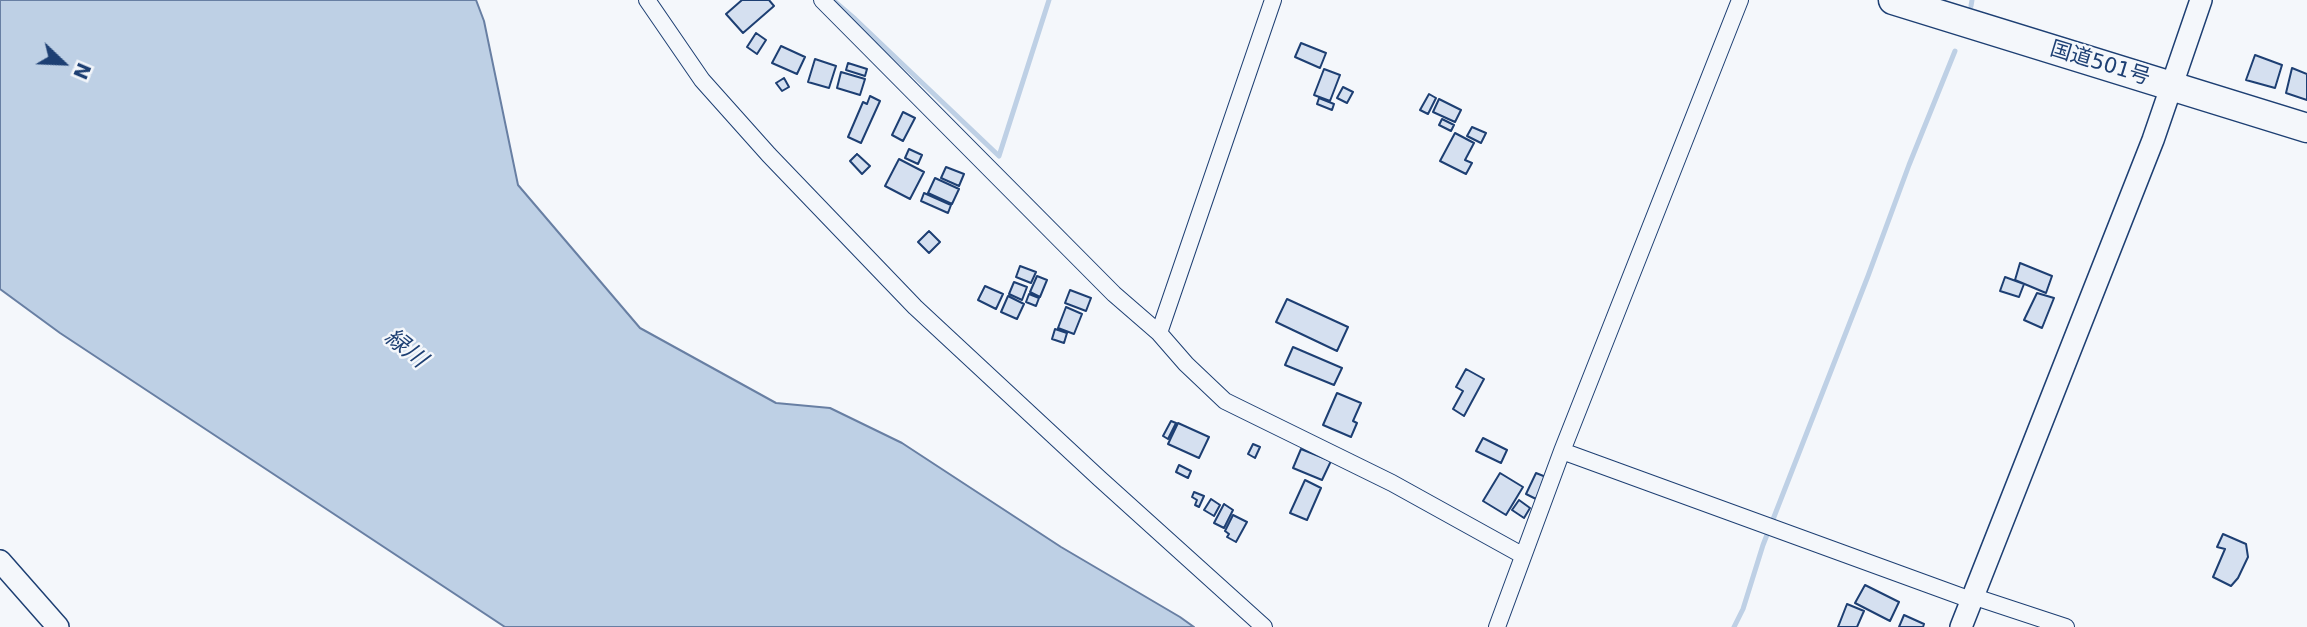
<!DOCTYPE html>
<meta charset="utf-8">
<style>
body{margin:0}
#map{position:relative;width:2307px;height:627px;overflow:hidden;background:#f4f7fb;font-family:"DejaVu Sans",sans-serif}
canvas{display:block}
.north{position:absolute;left:28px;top:28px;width:70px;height:70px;-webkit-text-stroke:5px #f4f7fb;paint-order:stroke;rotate:113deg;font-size:19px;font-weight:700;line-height:28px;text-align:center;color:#1d3f73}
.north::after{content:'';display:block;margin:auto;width:24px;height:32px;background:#1d3f73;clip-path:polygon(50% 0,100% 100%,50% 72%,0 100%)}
</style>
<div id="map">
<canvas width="2307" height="627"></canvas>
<div class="north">N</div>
</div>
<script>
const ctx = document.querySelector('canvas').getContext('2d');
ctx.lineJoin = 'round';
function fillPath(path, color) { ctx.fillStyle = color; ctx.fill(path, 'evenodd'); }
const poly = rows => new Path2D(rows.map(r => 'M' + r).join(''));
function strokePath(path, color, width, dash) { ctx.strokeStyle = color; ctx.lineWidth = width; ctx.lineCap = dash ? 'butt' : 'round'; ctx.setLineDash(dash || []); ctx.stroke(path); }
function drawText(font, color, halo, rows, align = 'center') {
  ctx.font = font + ' "DejaVu Sans","Noto Sans JP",sans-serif'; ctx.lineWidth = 5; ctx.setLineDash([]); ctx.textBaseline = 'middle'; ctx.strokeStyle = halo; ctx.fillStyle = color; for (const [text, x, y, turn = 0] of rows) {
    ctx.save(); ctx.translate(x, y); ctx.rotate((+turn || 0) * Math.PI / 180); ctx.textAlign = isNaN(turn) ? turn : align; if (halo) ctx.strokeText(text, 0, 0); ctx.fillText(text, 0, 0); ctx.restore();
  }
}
const water = poly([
 [0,0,476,0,484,21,518,185,640,328,776,403,830,408,902,443,1061,547,1180,617,1194,627,505,627,60,333,0,289,0,0]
]);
fillPath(water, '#bed0e5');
strokePath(water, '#687fa3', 2);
strokePath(poly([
 [833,0,855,19,999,156,1049,0],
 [1971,6,1972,0],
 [1734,627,1743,609,1763,545,1868,276,1909,165,1955,51]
]), '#bed0e5', 5);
const building = poly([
 [742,0,769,0,774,6,743,33,726,14,742,0],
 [756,33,766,40,757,54,747,47,756,33],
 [1301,43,1326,53,1320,68,1295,57,1301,43],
 [781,46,805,57,797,74,772,63,781,46],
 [2255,55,2282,65,2275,88,2246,80,2255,55],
 [815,59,836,66,829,88,808,82,815,59],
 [848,63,867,69,865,76,846,70,848,63],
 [2292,68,2307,74,2307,100,2286,93,2292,68],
 [1324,69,1340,75,1330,101,1314,95,1324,69],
 [841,72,865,79,860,95,837,88,841,72],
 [784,78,789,87,782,91,776,83,784,78],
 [1343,87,1353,92,1347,103,1337,98,1343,87],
 [1429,94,1436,98,1428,114,1420,110,1429,94],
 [870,96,880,101,861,143,848,137,863,102,867,104,870,96],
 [1319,98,1334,104,1332,110,1317,104,1319,98],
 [1439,99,1461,110,1455,122,1433,112,1439,99],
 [903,112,915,118,903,141,892,135,903,112],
 [1442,119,1454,125,1451,131,1439,125,1442,119],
 [1472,127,1486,133,1481,143,1467,136,1472,127],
 [1455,133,1474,143,1465,160,1472,163,1466,174,1440,161,1455,133],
 [909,149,922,155,918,164,905,158,909,149],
 [857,154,870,166,862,174,850,161,857,154],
 [899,159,924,172,910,199,885,186,899,159],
 [946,167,964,174,959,186,941,178,946,167],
 [935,178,959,189,952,204,928,193,935,178],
 [924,193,951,205,948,213,921,201,924,193],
 [929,231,940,242,929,253,918,242,929,231],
 [2020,263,2052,276,2046,293,2015,280,2020,263],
 [1020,266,1036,272,1031,283,1016,277,1020,266],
 [1037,276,1047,280,1040,297,1030,292,1037,276],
 [2005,277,2024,284,2019,297,2000,291,2005,277],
 [1014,282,1027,287,1022,300,1009,294,1014,282],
 [985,286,1003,294,996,309,978,300,985,286],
 [1070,290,1091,298,1086,311,1065,303,1070,290],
 [2037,293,2054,298,2042,328,2024,320,2037,293],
 [1029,294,1039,298,1036,306,1026,302,1029,294],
 [1008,296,1024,304,1017,319,1001,312,1008,296],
 [1287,299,1348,327,1337,351,1276,322,1287,299],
 [1066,307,1082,314,1074,334,1058,328,1066,307],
 [1055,329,1067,333,1064,343,1052,339,1055,329],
 [1293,347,1342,368,1334,385,1285,365,1293,347],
 [1466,369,1484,379,1464,416,1453,409,1463,391,1456,387,1466,369],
 [1337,393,1361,403,1353,421,1357,423,1351,437,1323,425,1337,393],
 [1171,421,1176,423,1168,439,1163,436,1171,421],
 [1178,423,1209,437,1199,458,1168,444,1178,423],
 [1483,438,1507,450,1501,463,1476,451,1483,438],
 [1253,444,1260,447,1255,458,1248,454,1253,444],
 [1301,449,1331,461,1322,480,1293,468,1301,449],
 [1179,465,1191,471,1188,478,1176,472,1179,465],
 [1500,473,1523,487,1506,515,1483,501,1500,473],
 [1536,473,1546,477,1536,499,1526,494,1536,473],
 [1305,480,1321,488,1307,520,1290,513,1305,480],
 [1194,492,1204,496,1199,507,1195,505,1197,500,1192,497,1194,492],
 [1211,499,1220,505,1214,516,1204,510,1211,499],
 [1519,500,1530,508,1524,518,1512,510,1519,500],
 [1224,504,1233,510,1224,528,1214,523,1224,504],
 [1233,515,1247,522,1236,542,1227,537,1229,534,1225,531,1233,515],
 [2223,534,2246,544,2248,557,2238,578,2231,586,2213,577,2225,549,2217,547,2223,534],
 [1865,585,1899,602,1890,621,1855,603,1865,585],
 [1847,604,1864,611,1857,627,1838,627,1847,604],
 [1904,615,1924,624,1923,627,1899,627,1904,615]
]);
fillPath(building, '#d5e0f0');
strokePath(building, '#1d3f73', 2);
const street = poly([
 [647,0,702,80,769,155,915,307,1099,478,1264,627],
 [822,0,1114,294,1159,333,1186,364,1225,401,1392,483,1522,555],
 [1159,333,1273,0],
 [1562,451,1971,600,1978,598,2066,627],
 [1497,627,1562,451,1740,0]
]);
const secondary = poly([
 [0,561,58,627],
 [1961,627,2153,140,2201,0]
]);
const highway = poly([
 [1893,0,2307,128]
]);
strokePath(street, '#1d3f73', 18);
strokePath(secondary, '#1d3f73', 24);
strokePath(highway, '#1d3f73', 31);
strokePath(street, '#f4f7fb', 16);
strokePath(secondary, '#f4f7fb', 21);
strokePath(highway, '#f4f7fb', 28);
drawText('21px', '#1d3f73', '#f4f7fb', [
 ["国道501号",2100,64,17]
]);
drawText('italic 23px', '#1d3f73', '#f4f7fb', [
 ["緑川",405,349,39]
]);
</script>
